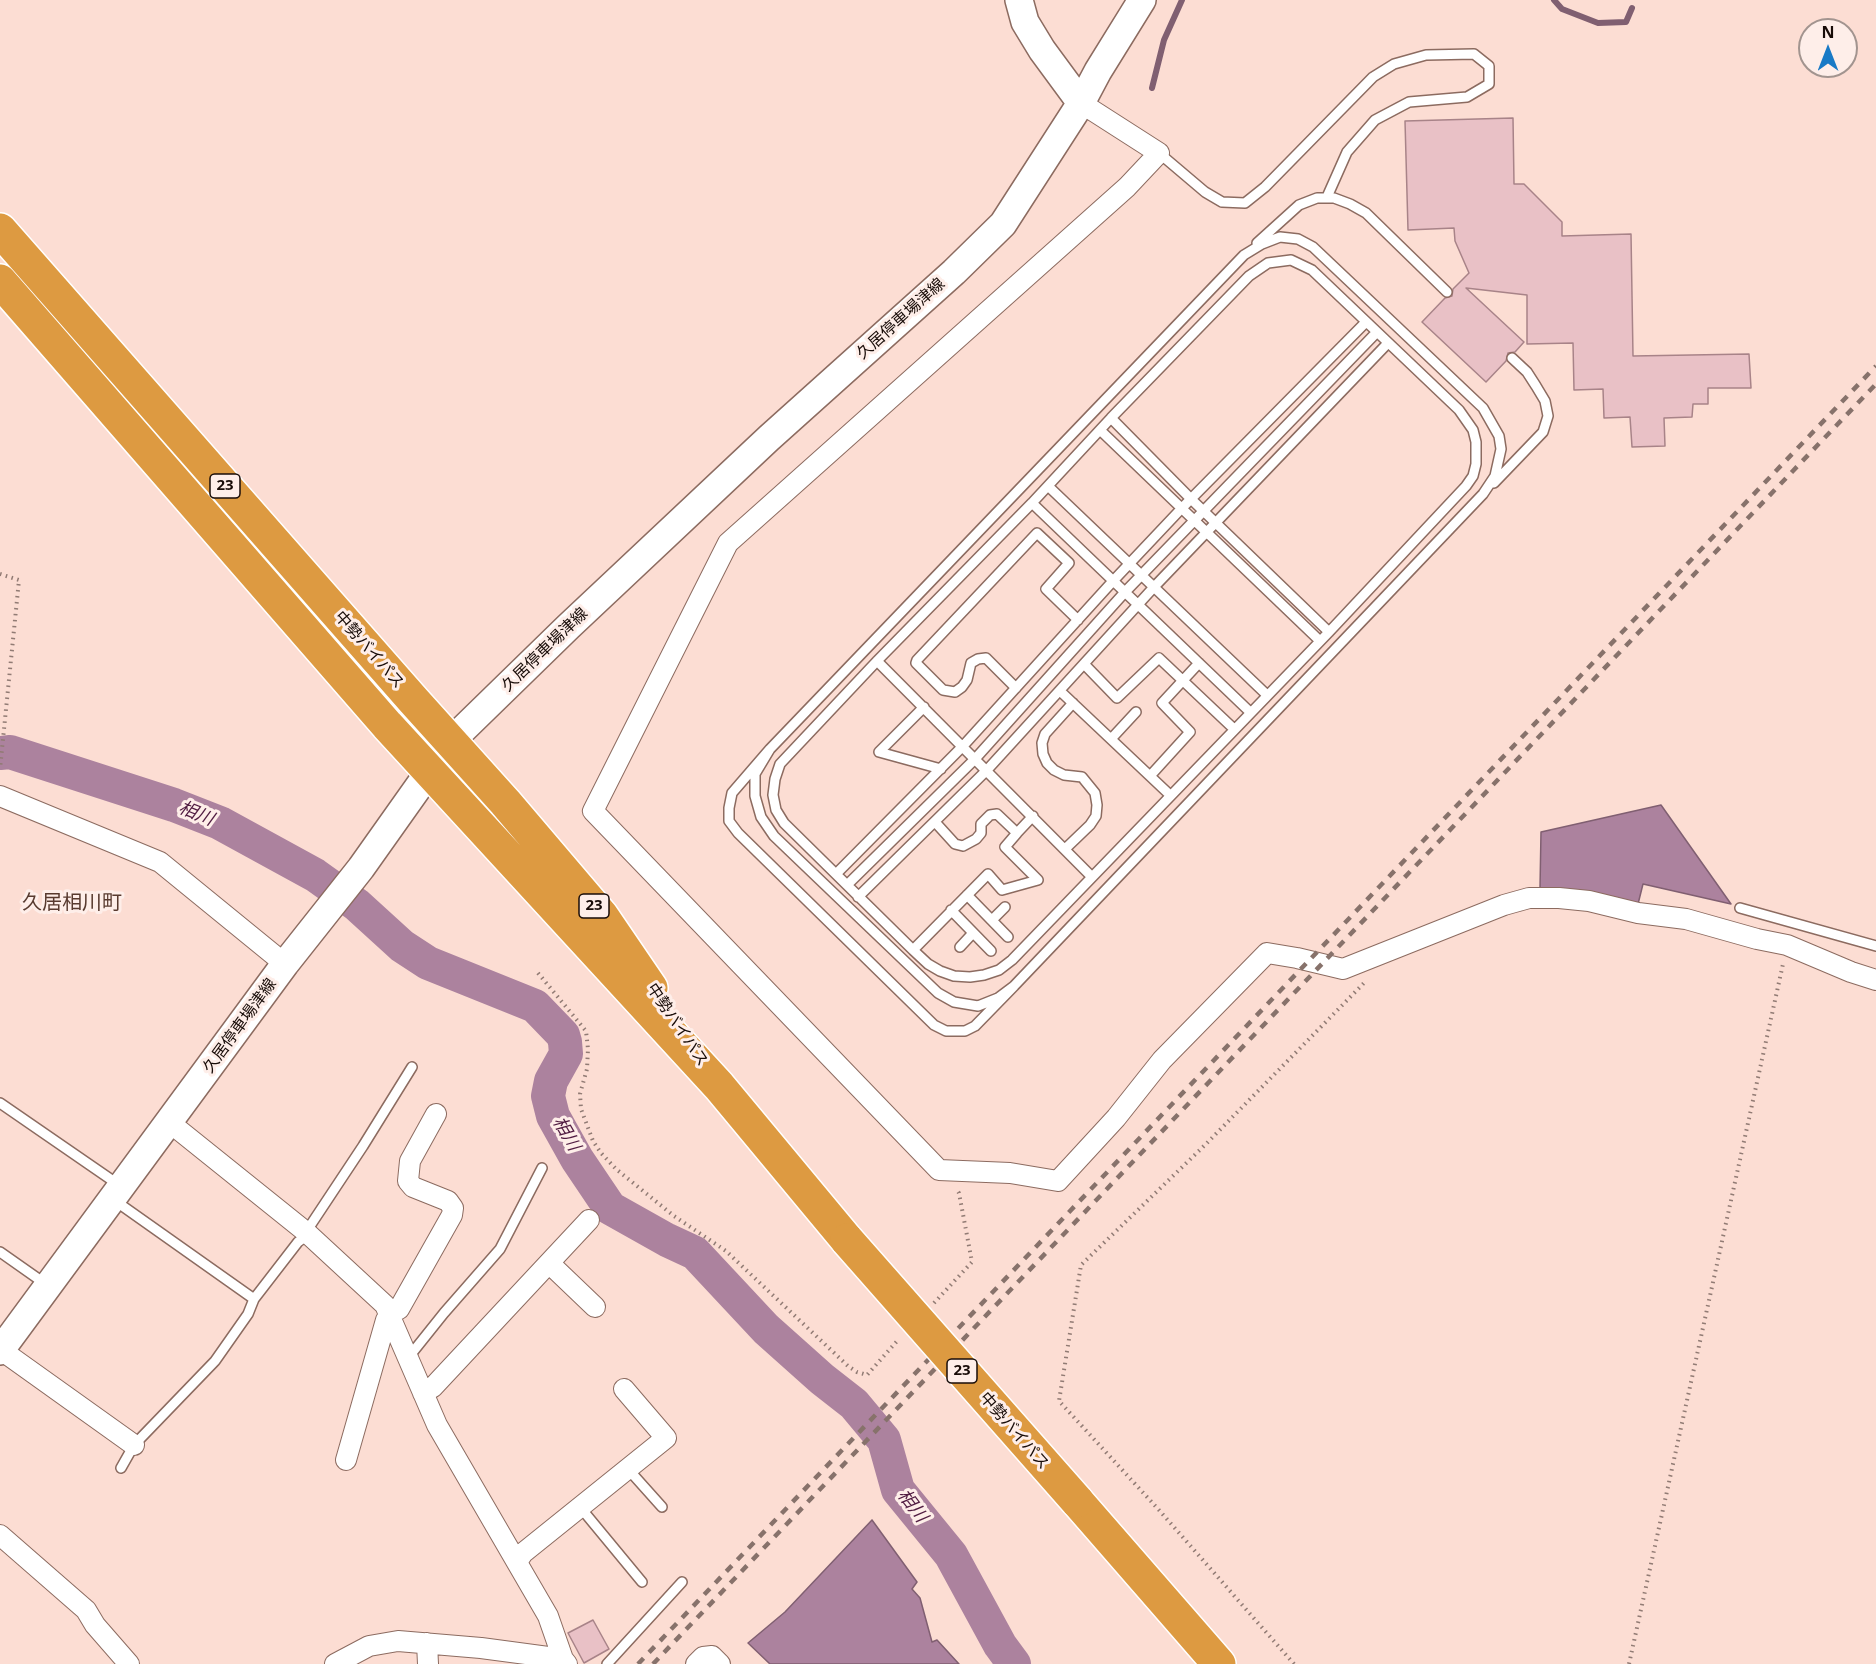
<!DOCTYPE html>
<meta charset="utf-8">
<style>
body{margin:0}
#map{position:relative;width:1876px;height:1664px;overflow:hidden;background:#fcddd3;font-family:"Open Sans",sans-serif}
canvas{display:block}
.north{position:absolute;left:1798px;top:18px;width:60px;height:60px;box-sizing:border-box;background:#feeee9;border:2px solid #a2948f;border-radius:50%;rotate:0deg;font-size:16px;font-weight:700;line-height:24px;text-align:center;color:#180c08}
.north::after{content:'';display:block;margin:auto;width:21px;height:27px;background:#197ac6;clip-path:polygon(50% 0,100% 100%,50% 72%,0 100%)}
</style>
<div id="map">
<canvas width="1876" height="1664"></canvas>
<div class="north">N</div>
</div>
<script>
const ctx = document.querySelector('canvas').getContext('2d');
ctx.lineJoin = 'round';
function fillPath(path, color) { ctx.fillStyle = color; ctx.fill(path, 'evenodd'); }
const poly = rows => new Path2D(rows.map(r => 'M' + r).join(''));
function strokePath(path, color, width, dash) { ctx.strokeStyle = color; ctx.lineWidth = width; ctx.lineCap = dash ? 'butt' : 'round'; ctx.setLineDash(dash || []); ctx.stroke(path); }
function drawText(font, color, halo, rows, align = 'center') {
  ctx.font = font + ' "Open Sans","Noto Sans JP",sans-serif'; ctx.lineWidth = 6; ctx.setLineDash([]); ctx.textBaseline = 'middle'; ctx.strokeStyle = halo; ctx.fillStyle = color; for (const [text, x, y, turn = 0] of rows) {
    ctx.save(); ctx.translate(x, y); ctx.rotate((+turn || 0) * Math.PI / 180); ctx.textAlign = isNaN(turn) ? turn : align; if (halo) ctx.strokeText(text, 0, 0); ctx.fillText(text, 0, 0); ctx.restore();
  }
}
const water = poly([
 [1661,805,1731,904,1643,884,1638,904,1540,888,1541,832,1661,805],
 [872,1520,917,1582,912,1589,920,1598,932,1642,937,1640,959,1664,770,1664,748,1643,785,1612,872,1520]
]);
fillPath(water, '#ac829e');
strokePath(water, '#805f71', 1.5);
strokePath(poly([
 [1554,0,1562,9,1598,23,1626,22,1632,8],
 [1152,88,1164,40,1182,0]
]), '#805f71', 6);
strokePath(poly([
 [0,753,10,752,174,805,220,823,315,875,357,905,402,946,428,963,535,1006,563,1035,565,1042,566,1054,551,1081,548,1096,553,1116,577,1159,610,1208,667,1240,695,1253,766,1329,822,1379,854,1404,884,1440,898,1490,951,1555,1000,1645,1014,1664]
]), '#ac829e', 34);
const building = poly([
 [1513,118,1514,184,1524,184,1562,222,1562,236,1631,234,1633,356,1749,354,1751,388,1708,388,1708,404,1693,404,1692,417,1664,418,1665,446,1632,447,1630,417,1604,418,1603,389,1574,390,1573,343,1527,344,1527,295,1466,288,1524,342,1515,352,1508,353,1506,361,1486,382,1422,322,1445,298,1452,296,1453,289,1469,273,1455,241,1454,228,1408,230,1405,121,1513,118],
 [593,1620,609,1649,584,1663,568,1633,593,1620]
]);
fillPath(building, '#e9c1c6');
strokePath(building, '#a88388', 1.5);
const lane = poly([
 [1159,153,1205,192,1222,202,1245,203,1265,187,1373,77,1394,64,1426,55,1474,54,1489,66,1489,84,1467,97,1409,102,1375,120,1347,152,1327,197],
 [1257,243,1299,205,1317,198,1334,198,1350,204,1366,213,1447,292],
 [1291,260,1312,270,1459,410,1473,430,1476,442,1476,464,1473,476,1466,486,1329,632,1012,960,999,970,984,975,970,977,954,976,940,971,928,964,913,950,784,823,776,810,773,795,775,779,780,764,877,661,1032,503,1111,418,1249,276,1268,263,1291,260],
 [1111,418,1191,499,1329,632],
 [1100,430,1320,641],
 [1494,483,1543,432,1548,416,1545,401,1536,386,1527,372,1512,358],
 [1048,486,1267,695],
 [1032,503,1250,712],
 [877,661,1091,876],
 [1084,664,1117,698,1159,658,1234,729],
 [1016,688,986,658,978,659,971,663,967,680,962,687,955,692,943,690,916,663,917,660,1037,533,1069,563,1046,589,1078,620],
 [1060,691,1170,795],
 [924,707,879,752,941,769],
 [1111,739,1136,712],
 [770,749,755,774,755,796,761,817,774,836,938,993,954,1002,978,1006,998,998,1014,986,1483,494,1495,476,1501,449,1499,436,1483,408,1313,247,1298,239,1280,237,1262,244,1244,255,770,749,732,793,729,808,729,821,738,833,934,1025,946,1031,965,1031,975,1026,1014,986],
 [1150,776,1190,732,1162,703,1199,663],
 [935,822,955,844,963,846,976,839,981,833,981,824,990,815,997,814,1017,833,1033,816],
 [1065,849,1090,825,1096,816,1097,805,1095,793,1082,777,1064,775,1054,770,1047,763,1043,754,1042,743,1045,734,1073,703],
 [836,874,963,746,1113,581,1181,509,1366,322],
 [847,885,975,759,1125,592,1377,332],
 [967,895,1008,937],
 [858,897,987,770,1154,587,1388,343],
 [1740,908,1876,946],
 [951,910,991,951],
 [992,920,1005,907],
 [960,947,973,933],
 [913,950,988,874,1002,890,1038,880,1005,847,1017,833],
 [0,1103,119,1185],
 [114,1200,254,1299],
 [306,1232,363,1146,412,1067],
 [0,1252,47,1285],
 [408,1358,444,1313,500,1249,542,1168],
 [121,1468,134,1445,215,1361,248,1314,254,1299,298,1242,309,1234],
 [628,1469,662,1507],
 [580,1507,642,1582],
 [607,1664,682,1582]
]);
const street = poly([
 [1081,103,1159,153,1127,187,728,543,593,811,939,1170,1010,1173,1058,1181,1116,1118,1162,1060,1267,953,1297,958,1343,969,1504,905,1529,898,1559,898,1589,901,1638,913,1686,919,1757,939,1787,945,1851,972,1876,980],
 [0,796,160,862,285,964],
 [169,1122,306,1232,385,1305,437,1425,548,1616,563,1659,567,1664],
 [549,1263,595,1307],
 [1,1350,134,1445],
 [423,1393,433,1387,589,1220],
 [346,1460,386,1320,390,1314,399,1309,452,1215,453,1208,448,1201,413,1187,408,1181,410,1161,436,1114],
 [0,1535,86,1610,95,1625,129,1664],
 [517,1562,523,1553,666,1438,624,1389],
 [427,1643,428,1664],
 [335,1664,369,1646,398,1641,481,1648,563,1659],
 [696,1664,703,1657,712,1656,720,1664]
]);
const secondary = poly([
 [1019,0,1025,22,1042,50,1081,103],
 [0,1351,285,964,361,868,451,741,568,627,769,438,954,272,1003,224,1081,103,1098,71,1142,0]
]);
const highway = poly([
 [0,230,414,701,505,802,602,916,651,988],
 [0,281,387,725,719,1086,847,1240],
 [1077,1501,1219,1664]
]);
strokePath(lane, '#8c6b60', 12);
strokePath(street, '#8c6b60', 22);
strokePath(secondary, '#8c6b60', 30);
strokePath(highway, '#fff', 36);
strokePath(poly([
 [0,574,19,580,0,769],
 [538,973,586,1031,588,1049,587,1069,580,1094,581,1109,593,1141,601,1153,616,1169,674,1216,726,1251,848,1366,857,1372,867,1375,898,1340],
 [934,1303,972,1262,959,1193,957,1190],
 [1294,1664,1159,1510,1059,1401,1081,1265,1206,1144,1365,982],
 [1629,1664,1783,964]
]), '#917b74', 4, [1.5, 4.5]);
strokePath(lane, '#fff', 9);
strokePath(street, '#fff', 20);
strokePath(secondary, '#fff', 27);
strokePath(highway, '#dd9a41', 33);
strokePath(poly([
 [638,1664,1876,366],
 [653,1664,1876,384]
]), '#87726b', 4.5, [8, 8]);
const highwayBridge = poly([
 [847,1240,1077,1501]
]);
strokePath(highwayBridge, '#fff', 36, []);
strokePath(highwayBridge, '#dd9a41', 33);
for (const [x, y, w] of [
 [225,486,30],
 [594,906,30],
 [962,1371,30]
]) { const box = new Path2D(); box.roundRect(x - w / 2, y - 12, w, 24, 4.5); ctx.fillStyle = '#feeee9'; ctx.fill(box); strokePath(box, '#180c08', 1.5); }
drawText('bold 15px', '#180c08', null, [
 ["23",225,486],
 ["23",594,906],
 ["23",962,1371]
]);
drawText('16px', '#180c08', '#feeee9', [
 ["久居停車場津線",901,319,-42],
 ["中勢バイパス",369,650,49],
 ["久居停車場津線",545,650,-44],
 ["中勢バイパス",677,1025,56],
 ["久居停車場津線",240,1026,-54],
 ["中勢バイパス",1014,1431,49]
]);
drawText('italic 18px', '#501b41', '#feeee9', [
 ["相川",196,814,22],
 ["相川",566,1134,60],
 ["相川",912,1506,53]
]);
drawText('20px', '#583a2f', '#feeee9', [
 ["久居相川町",72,903]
]);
</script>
